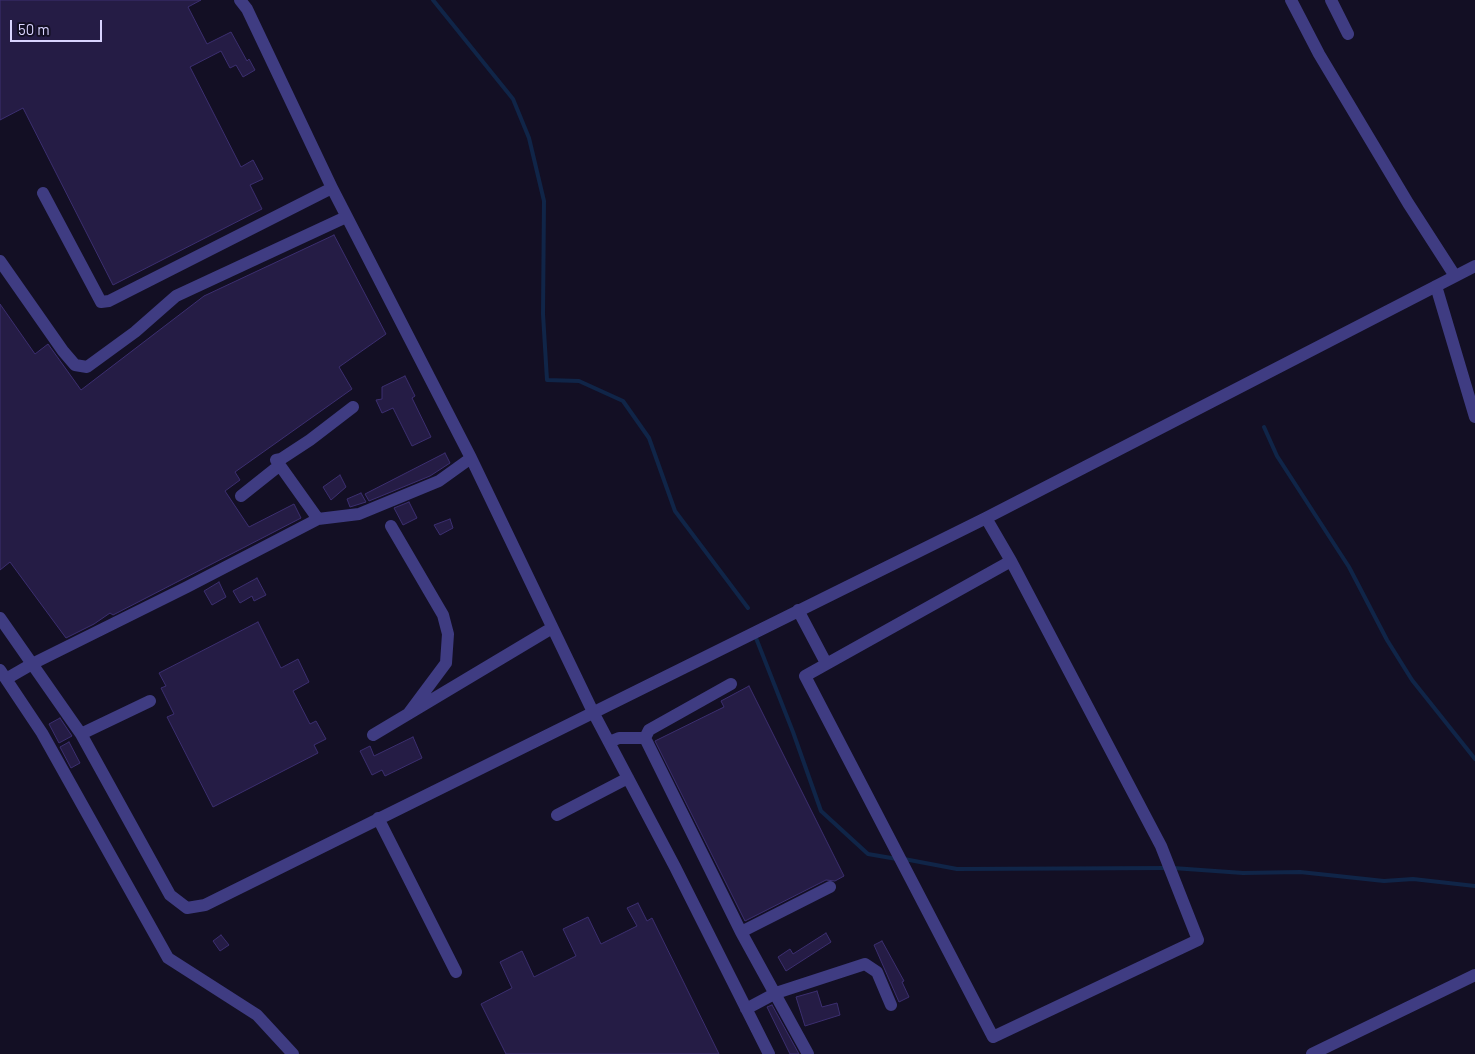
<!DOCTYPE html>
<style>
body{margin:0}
#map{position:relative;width:1475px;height:1054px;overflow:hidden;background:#130f24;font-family:Barlow,sans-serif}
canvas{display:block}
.scale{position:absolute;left:10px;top:20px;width:92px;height:22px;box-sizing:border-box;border:2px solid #d9d4fe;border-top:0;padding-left:6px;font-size:15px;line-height:18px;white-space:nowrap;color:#d9d4fe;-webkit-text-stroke:4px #130f24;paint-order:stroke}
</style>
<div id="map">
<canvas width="1475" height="1054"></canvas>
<div class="scale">50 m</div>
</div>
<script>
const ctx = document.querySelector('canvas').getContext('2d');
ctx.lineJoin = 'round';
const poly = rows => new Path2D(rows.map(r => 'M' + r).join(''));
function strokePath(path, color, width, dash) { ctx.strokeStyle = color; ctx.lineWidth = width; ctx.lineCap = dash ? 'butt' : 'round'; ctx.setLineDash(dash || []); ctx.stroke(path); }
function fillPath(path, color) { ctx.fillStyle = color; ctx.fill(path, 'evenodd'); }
strokePath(poly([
 [433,0,513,99,529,138,544,201,543,314,547,380,579,381,623,401,649,438,675,511,748,608],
 [1264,427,1277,456,1349,567,1387,640,1412,680,1475,759],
 [756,638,793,732,821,811,868,854,897,859],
 [904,859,957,869,1166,868],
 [1173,868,1243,873,1300,872,1384,881,1413,879,1475,886]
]), '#102548', 4);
const building = poly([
 [0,0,201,0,188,7,207,44,231,32,247,61,249,59,255,70,243,77,236,65,230,68,221,51,190,67,241,167,253,160,263,179,250,185,262,209,113,285,23,108,0,120,0,0],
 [334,235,386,334,339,367,352,389,235,472,240,480,225,491,249,527,294,504,301,518,113,615,110,613,94,624,66,638,10,562,0,570,0,304,35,354,48,344,81,390,204,296,334,235],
 [405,376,415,396,412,398,431,437,412,446,393,408,382,413,376,400,382,399,382,387,405,376],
 [445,453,450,463,430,476,369,501,365,494,445,453],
 [340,475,346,487,331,500,323,487,340,475],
 [361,493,366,502,350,507,347,499,361,493],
 [409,502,417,518,403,525,394,508,409,502],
 [450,519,453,528,440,535,434,525,450,519],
 [257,578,266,595,254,601,252,596,240,603,233,591,257,578],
 [219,582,226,597,212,605,204,591,219,582],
 [258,622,281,668,298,659,309,682,293,691,310,724,316,721,326,739,314,745,318,753,213,807,167,717,174,714,161,688,166,686,159,673,258,622],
 [749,686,844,876,835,881,826,880,745,921,655,741,724,707,721,701,749,686],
 [60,718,72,736,59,743,49,724,60,718],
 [413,737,422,758,385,776,382,770,372,775,360,751,370,746,374,756,413,737],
 [69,742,80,763,71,768,60,747,69,742],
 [638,903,647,921,652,918,719,1054,506,1054,481,1004,512,988,500,962,522,951,534,977,576,956,563,929,588,917,601,944,637,926,627,908,638,903],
 [826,933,831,942,786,971,778,957,790,949,793,954,826,933],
 [221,935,229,945,220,951,213,941,221,935],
 [882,941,904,981,902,982,909,997,899,1002,874,945,882,941],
 [817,991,822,1007,837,1003,840,1015,805,1026,796,997,817,991],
 [772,1005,799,1054,790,1054,767,1007,772,1005]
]);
fillPath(building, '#251c45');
strokePath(building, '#3c2f70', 1);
strokePath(poly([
 [240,0,247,9,332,188,471,458,593,712,675,867,769,1054],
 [1291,0,1319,54,1408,203,1455,276],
 [1331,0,1348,34],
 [43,193,101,302,109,301,332,188],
 [0,261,63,351,75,365,87,367,135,332,176,296,346,217],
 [1436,286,1475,417],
 [241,496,280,465],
 [986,518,1011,561],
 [318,519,276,460,281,459,310,440,353,407],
 [391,526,443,615,448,634,446,663,408,714],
 [1011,561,1161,846,1198,940,993,1037,805,676,1011,561],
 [798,610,826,663],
 [0,618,81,734,170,895,187,908,205,905,986,518,1475,266],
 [0,670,42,733,168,958,257,1015,293,1054],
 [6,679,32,664,187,587,318,519,359,514,439,481,471,458],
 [731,684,649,730,645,738,741,932,808,1054],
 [81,734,150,701],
 [373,735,552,628],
 [609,742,619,738,645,738],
 [557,815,628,778],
 [378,818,456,972],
 [741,932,830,887],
 [746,1009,776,993,865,964,877,972,891,1005],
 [1312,1054,1475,975]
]), '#3f3c82', 12);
</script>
